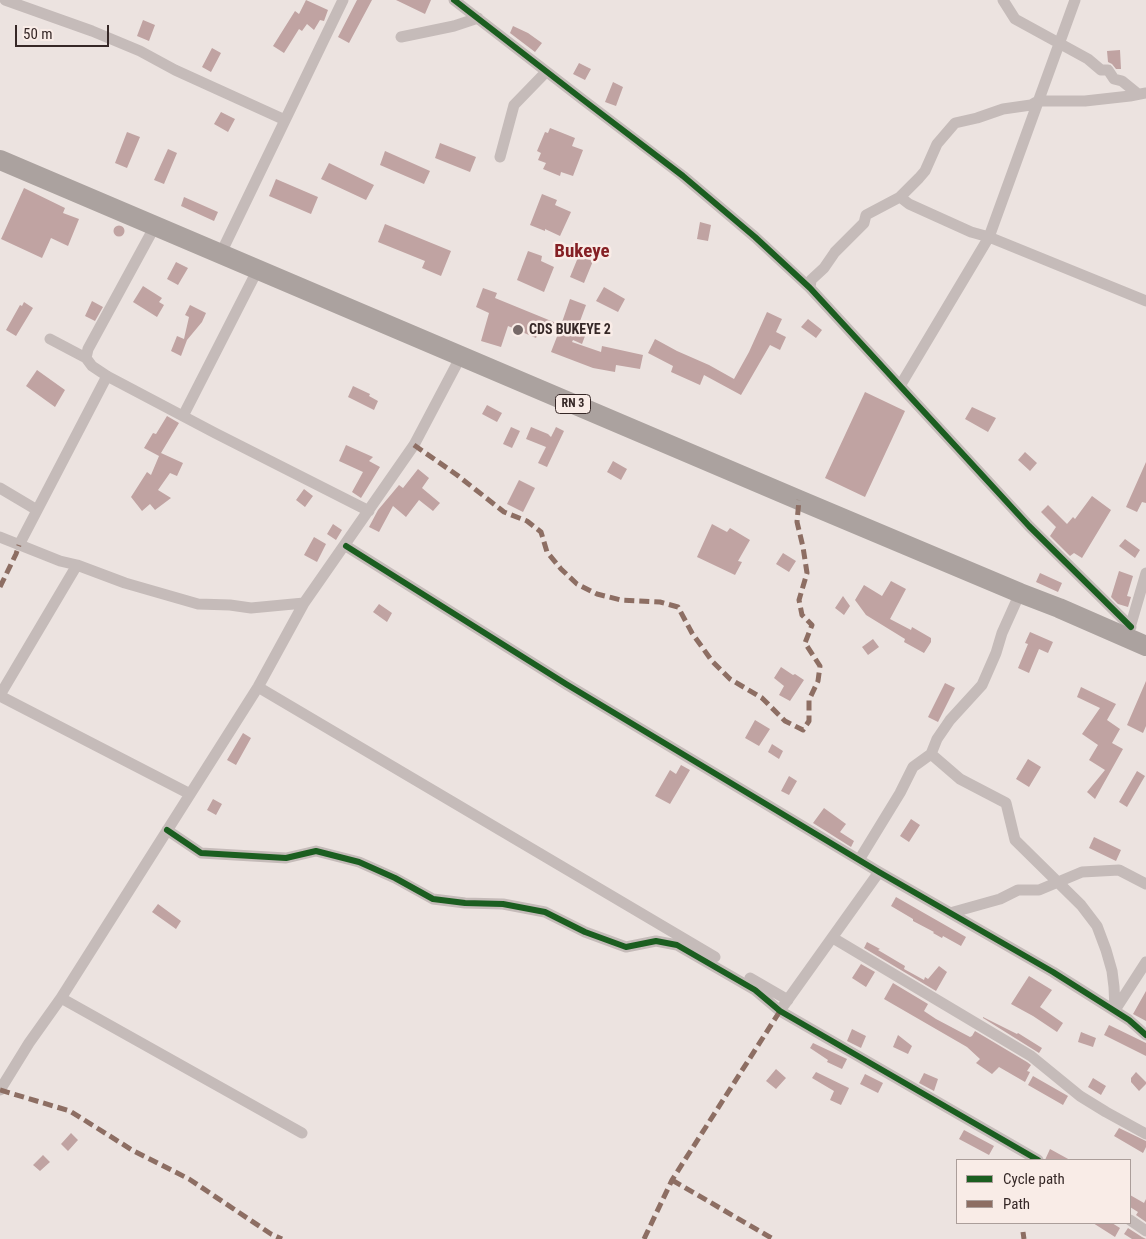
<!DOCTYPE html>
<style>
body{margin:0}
#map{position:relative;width:1146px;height:1239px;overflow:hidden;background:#ece3e0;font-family:"Roboto Condensed",sans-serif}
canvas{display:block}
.legend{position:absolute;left:956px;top:1159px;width:175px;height:65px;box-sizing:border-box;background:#f9ece7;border:1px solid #ab9e9a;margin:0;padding:6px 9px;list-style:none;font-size:15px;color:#362827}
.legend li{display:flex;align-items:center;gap:10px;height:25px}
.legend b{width:25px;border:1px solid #ab9e9a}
.scale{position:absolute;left:15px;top:25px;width:94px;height:22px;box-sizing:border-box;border:2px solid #362827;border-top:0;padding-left:6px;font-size:15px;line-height:18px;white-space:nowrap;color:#362827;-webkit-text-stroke:4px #f9ece7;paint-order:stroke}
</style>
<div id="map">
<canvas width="1146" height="1239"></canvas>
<ul class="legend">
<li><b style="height:6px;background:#1b5e20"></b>Cycle path</li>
<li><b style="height:6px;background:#8d6e63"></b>Path</li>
</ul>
<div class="scale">50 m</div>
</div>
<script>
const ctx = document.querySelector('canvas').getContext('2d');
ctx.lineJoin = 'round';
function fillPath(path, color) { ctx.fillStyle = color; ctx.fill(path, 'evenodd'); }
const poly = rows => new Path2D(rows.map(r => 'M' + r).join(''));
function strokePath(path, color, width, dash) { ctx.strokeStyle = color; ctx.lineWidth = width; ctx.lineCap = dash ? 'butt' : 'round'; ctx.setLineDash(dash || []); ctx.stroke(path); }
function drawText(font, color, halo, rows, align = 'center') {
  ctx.font = font + ' "Roboto Condensed",sans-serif'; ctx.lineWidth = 5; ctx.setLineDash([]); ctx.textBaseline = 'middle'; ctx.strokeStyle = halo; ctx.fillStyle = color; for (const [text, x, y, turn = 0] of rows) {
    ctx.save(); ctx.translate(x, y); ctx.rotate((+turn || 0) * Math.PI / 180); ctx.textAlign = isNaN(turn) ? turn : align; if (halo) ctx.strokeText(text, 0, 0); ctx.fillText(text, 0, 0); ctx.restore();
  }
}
fillPath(poly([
 [306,0,328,10,324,21,320,20,314,30,307,24,302,31,299,29,284,53,273,46,295,11,299,14],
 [357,0,372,0,349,43,338,37],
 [396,0,431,0,425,14],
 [143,20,155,25,149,41,137,36],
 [513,26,528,33,542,43,535,52,510,33],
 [212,48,221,53,211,72,202,67],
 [1120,50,1121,69,1116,69,1112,64,1108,62,1107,51],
 [579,63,591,69,585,80,573,74],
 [613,82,623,87,616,106,605,102],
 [221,112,235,119,228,132,214,124],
 [550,128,575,138,572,146,583,150,573,176,561,172,560,176,543,169,546,163,538,160,541,153,537,151,545,132,548,133],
 [127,132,140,137,127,168,115,163],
 [440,143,476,157,470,172,435,158],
 [168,149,177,153,164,184,154,180],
 [385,151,430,171,424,184,380,165],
 [329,163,374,185,366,200,321,179],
 [276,179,318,197,311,214,269,196],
 [24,188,65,208,63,213,79,219,68,246,51,238,42,258,1,239],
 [542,194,557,200,555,205,571,212,560,236,545,229,545,231,530,225],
 [184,197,218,212,214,221,181,206],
 [700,222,711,225,708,241,697,239],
 [385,224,451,251,441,276,422,268,425,261,378,242],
 '113.5 231a5.5 5.5 0 1 1 11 0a5.5 5.5 0 1 1-11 0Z',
 [528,251,542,256,541,261,554,267,544,292,517,280],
 [579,255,593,261,584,283,570,277],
 [176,262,188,268,178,285,167,279],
 [143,286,162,298,159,302,164,305,157,317,133,302],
 [604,287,625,299,618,312,596,301],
 [483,288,497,293,495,298,561,325,570,299,586,305,576,332,585,336,582,344,573,340,572,342,601,352,602,346,643,355,640,369,616,365,615,372,593,368,551,352,558,334,540,328,536,338,508,326,501,347,481,341,489,313,476,307],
 [92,301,103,307,95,321,85,316],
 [24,302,33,308,16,336,6,330,20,305,22,306],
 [190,305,206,313,202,322,187,340,181,356,171,351,177,336,184,339,189,317,185,315],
 [767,312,782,319,776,332,786,337,780,350,770,345,741,395,704,375,700,385,671,372,673,366,648,353,655,339,677,351,709,365,734,379,749,352],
 [808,319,822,330,816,338,801,327],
 [37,370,65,390,55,407,26,386],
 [353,386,370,394,369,396,378,401,374,410,348,397],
 [865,392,905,411,865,497,825,478],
 [487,405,502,413,497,422,482,414],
 [972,407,996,418,988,432,965,419],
 [167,416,179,423,161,453,183,463,177,476,170,473,158,490,171,498,155,510,150,504,142,511,131,497,147,472,151,475,159,456,144,448,153,433,156,434],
 [511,427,520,431,512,448,503,444],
 [531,427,548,434,551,437,556,427,564,431,547,467,538,463,546,447,526,439],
 [346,445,373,457,369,461,380,467,361,498,352,492,363,472,339,461],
 [1025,452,1037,463,1030,471,1018,460],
 [613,461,627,469,621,480,607,472],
 [1146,462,1146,503,1142,502,1137,512,1126,507],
 [418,469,429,478,422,488,440,503,433,511,419,500,406,517,393,506,379,532,369,527,378,510,399,485,403,488],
 [519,480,535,488,523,512,507,504],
 [304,489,313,496,305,507,296,500],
 [1092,496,1111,510,1082,558,1074,553,1070,556,1050,536,1056,527,1041,512,1048,505,1067,524,1073,517,1075,519],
 [333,524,342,530,336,540,327,534],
 [712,524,727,532,730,528,750,540,738,561,742,562,735,575,697,557],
 [314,537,326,544,317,562,304,555],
 [1125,539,1140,550,1135,558,1119,546],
 [783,553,796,561,789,572,776,564],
 [1119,571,1133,576,1127,596,1131,597,1128,607,1118,604,1111,597],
 [1040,573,1062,583,1058,592,1036,582],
 [891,581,906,589,890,619,911,630,912,627,931,638,931,642,924,653,904,642,905,639,866,615,855,600,864,585,882,596],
 [843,596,850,606,844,615,835,608],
 [379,604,392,613,387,622,373,612],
 [1030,632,1053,642,1048,653,1039,649,1029,673,1018,668,1028,644,1025,643],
 [873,639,879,647,868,655,862,647],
 [781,667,793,675,795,674,804,680,790,701,779,695,784,686,774,678],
 [1146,681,1146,726,1143,733,1127,725],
 [945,683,955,688,938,722,928,717],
 [1081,687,1116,704,1107,720,1120,729,1112,743,1123,749,1095,799,1087,792,1105,770,1089,760,1098,745,1082,734,1100,708,1077,697],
 [755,720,770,729,759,746,745,738],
 [243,733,251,738,236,765,227,760],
 [772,744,783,751,779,759,768,752],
 [1028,759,1041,767,1029,787,1016,779],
 [681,765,690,770,670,804,655,796,670,770,676,774],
 [1137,771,1145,776,1127,807,1119,802],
 [789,776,797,781,789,795,781,791],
 [213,799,222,804,216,815,207,810],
 [824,808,846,824,840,832,854,841,851,847,813,823],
 [911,819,920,825,909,842,900,836],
 [1094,837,1121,850,1116,861,1089,848],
 [896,897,966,937,961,946,943,936,942,938,933,933,934,932,913,921,913,919,891,906],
 [158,904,181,921,176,929,152,912],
 [867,942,880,949,878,950,905,966,904,969,924,980,925,977,928,979,939,966,947,972,936,991,864,948],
 [861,964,875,972,866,987,852,978],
 [1029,976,1052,990,1040,1007,1063,1023,1057,1032,1033,1016,1011,1004],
 [893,983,928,1004,924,1011,936,1019,970,1037,972,1036,975,1031,1027,1062,1031,1065,1027,1071,1030,1072,1025,1082,999,1067,992,1074,976,1063,980,1059,967,1047,884,999],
 [1146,991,1146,1021,1133,1014],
 [983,1017,1017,1034,1018,1033,1042,1048,1039,1053,983,1018],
 [1109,1025,1146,1043,1146,1056,1104,1035],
 [852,1029,866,1036,861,1048,847,1041],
 [1081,1032,1096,1038,1093,1047,1078,1042],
 [898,1035,912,1046,908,1054,893,1047],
 [813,1043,847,1059,842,1069,827,1062,828,1060,810,1048],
 [776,1069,786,1078,776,1089,766,1081],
 [816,1072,849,1088,841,1105,830,1100,834,1091,812,1078],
 [1136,1072,1146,1082,1146,1084,1139,1091,1131,1082,1131,1078],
 [924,1073,938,1079,934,1091,919,1083],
 [865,1074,883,1083,878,1093,860,1084],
 [1033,1076,1068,1096,1063,1105,1028,1085],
 [1093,1078,1106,1086,1101,1095,1088,1087],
 [1119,1128,1146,1141,1146,1147,1143,1153,1114,1136],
 [964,1130,994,1146,989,1155,959,1139],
 [71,1133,78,1140,68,1151,61,1144],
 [1050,1149,1070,1160,1045,1160],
 [43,1155,50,1162,40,1171,33,1165],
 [1130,1195,1144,1203,1146,1199,1146,1222,1136,1215,1138,1212,1130,1207],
 [1093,1223,1112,1223,1120,1228,1115,1237],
 [1128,1228,1142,1237,1146,1239,1132,1239,1124,1234]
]), '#c0a3a2');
strokePath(poly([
 [5,0,92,31,140,51,175,70,285,120],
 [454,0,582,99,683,176,755,237,810,288,1029,526,1131,627],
 [1003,0,1015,19,1088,59,1101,70,1108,70,1114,79,1122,81,1138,94],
 [401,37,454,26,478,18],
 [500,157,514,105,546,72],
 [900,197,909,204,971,232,989,237,1146,301],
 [221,253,343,0],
 [810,288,811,280,824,268,835,252,864,223,866,215,900,197,919,178,925,171,937,144,955,123,977,118,1003,109,1031,105,1038,101,1085,101,1130,96,1146,93],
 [50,339,86,358,92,366,107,376,215,433,369,511],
 [86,358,88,349,155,226],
 [900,386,989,237,1075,0],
 [183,416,258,269],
 [0,488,37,510],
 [0,537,60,561,77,565,125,583,198,604,230,605,251,608,304,603],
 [19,545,107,376],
 [346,546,566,684,879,872,1053,972,1129,1020,1146,1035],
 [1020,593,1002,633,996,653,982,685,950,720,937,739,931,754,960,779,1006,803,1015,840,1081,905,1097,926,1106,950,1112,971,1114,987,1115,1010,1146,962],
 [1129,631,1146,573],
 [258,687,715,957],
 [0,695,77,565],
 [0,696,190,794],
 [167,830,201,853,286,858,316,851,359,862,395,878,433,899,465,903,503,904,545,912,585,932,626,947,656,941,677,945,755,990,780,1011,1038,1160],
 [859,860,900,793,913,767,931,754],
 [950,913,1000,899,1018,890,1039,890,1082,872,1119,870,1146,884],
 [833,938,1031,1056,1080,1096,1106,1112,1146,1134],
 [750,978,788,1000],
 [61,998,302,1133],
 [784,1005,879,872],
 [0,1090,29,1043,61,998,258,687,304,603,414,445,461,356],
 [1130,1220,1146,1231]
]), '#c5bbb9', 11);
strokePath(poly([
 [0,160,799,500,1020,593,1059,608,1146,646]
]), '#aba29f', 20);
strokePath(poly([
 [414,445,457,475,504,512,527,521,541,532,547,552,561,569,577,584,597,594,621,600,660,602,678,607,692,633,712,661,730,679,762,698,785,721,803,730,809,721,809,700,818,681,820,666,805,643,812,625,802,615,799,600,807,573,803,547,797,522,799,500],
 [0,587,16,554,19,545],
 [0,1090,70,1111,132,1150,189,1179,271,1234,282,1239],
 [672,1180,773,1239],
 [1023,1232,1024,1239],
 [644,1239,672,1180,780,1011]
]), '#8d6e63', 5, [10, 5]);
strokePath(poly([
 [454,0,582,99,683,176,755,237,810,288,1029,526,1131,627],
 [346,546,566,684,879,872,1053,972,1129,1020,1146,1035],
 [167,830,201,853,286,858,316,851,359,862,395,878,433,899,465,903,503,904,545,912,585,932,626,947,656,941,677,945,755,990,780,1011,1038,1160]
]), '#1b5e20', 6);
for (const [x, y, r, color] of [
 [518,330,6,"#766968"]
]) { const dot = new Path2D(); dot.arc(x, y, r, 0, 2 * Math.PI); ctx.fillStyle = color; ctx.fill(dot); strokePath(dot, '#f9ece7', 2); }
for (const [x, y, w] of [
 [573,404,35]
]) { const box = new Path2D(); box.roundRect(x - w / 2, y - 9.5, w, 19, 4); ctx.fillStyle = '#f9ece7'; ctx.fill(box); strokePath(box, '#362827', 1); }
drawText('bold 12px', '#362827', null, [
 ["RN 3",573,404]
]);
drawText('bold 14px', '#362827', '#f9ece7', [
 ["CDS BUKEYE 2",529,330]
], 'left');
drawText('bold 19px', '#852024', '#f9ece7', [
 ["Bukeye",582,252]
]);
</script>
